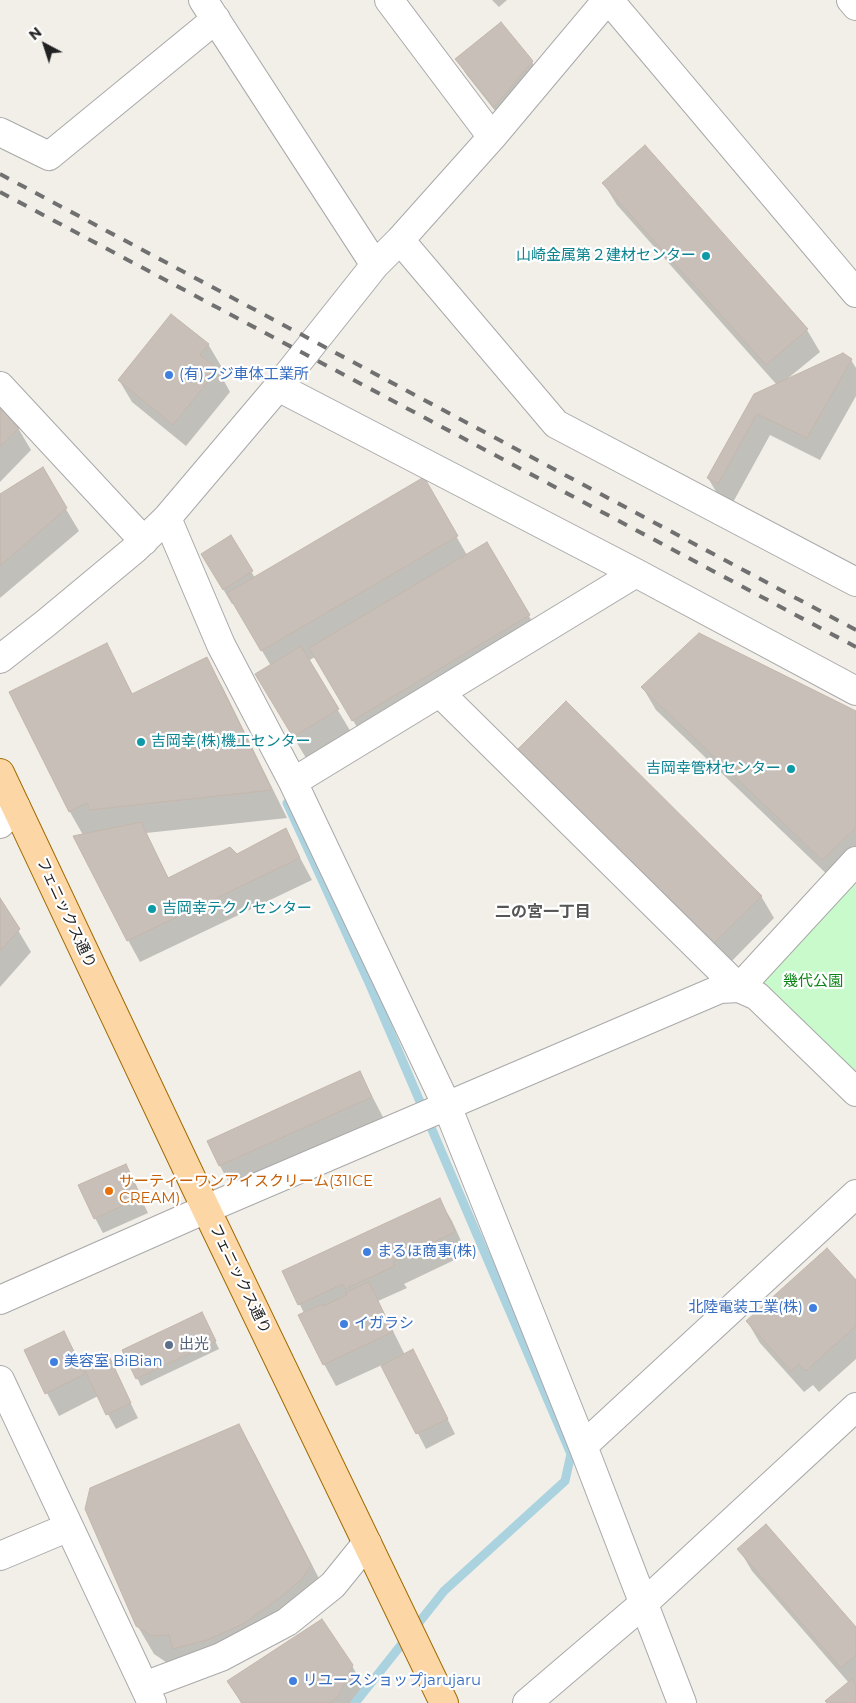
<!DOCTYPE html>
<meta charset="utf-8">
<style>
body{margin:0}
#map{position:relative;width:856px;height:1703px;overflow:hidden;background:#f2efe9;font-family:Montserrat,sans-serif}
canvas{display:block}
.north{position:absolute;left:20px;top:20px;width:50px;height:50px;-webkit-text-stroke:4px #fff;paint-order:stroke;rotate:320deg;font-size:14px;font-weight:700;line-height:20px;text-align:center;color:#222}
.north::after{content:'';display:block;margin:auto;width:18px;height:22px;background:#222;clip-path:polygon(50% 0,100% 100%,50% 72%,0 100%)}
</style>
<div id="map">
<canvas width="856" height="1703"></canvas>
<div class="north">N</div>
</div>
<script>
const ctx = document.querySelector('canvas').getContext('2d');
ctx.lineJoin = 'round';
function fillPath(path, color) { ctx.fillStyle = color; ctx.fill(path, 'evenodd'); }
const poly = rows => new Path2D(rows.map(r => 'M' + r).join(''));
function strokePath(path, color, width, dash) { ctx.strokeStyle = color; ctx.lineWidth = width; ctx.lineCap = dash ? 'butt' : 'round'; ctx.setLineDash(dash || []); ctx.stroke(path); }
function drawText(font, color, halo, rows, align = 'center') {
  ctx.font = font + ' Montserrat,"Noto Sans JP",sans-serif'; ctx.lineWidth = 4.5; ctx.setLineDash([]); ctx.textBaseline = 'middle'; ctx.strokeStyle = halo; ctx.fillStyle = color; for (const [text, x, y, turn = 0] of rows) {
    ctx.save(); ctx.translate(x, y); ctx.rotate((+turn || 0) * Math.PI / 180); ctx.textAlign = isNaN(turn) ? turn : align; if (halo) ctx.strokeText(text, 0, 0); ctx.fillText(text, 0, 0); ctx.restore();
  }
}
fillPath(poly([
 [856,868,856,1086,752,984]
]), '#c8facc');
fillPath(poly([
 [492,0,507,0,499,7],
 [457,59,532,62,541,77,503,121,466,74],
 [604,184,807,330,820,352,787,379,851,360,856,368,856,396,820,460,770,435,731,506,721,500,708,478,777,385,617,205],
 [208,344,221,366,218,370,230,392,186,446,132,402,119,380],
 [0,410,18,428,31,450,0,482],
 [42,469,79,531,0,598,0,495],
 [423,479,467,555,486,544,542,638,366,742,315,657,308,661,351,732,306,758,269,696,271,666,234,603,232,604,202,554,231,537,255,578],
 [106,645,133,695,206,659,222,686,287,818,146,833,169,879,236,855,285,830,312,880,140,962,128,940,83,835,70,812],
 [643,688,856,712,856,862,835,882,656,710],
 [566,703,761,896,774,918,726,967],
 [0,900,31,952,0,987],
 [360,1073,384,1119,232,1188,220,1166,209,1141],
 [125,1166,148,1213,103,1233,95,1218],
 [439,1199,452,1221,467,1254,404,1284,407,1288,378,1301,405,1355,421,1366,455,1434,426,1449,382,1365,336,1386,324,1364,304,1313,284,1272],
 [856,1282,856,1359,819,1392,813,1385,804,1392,760,1343,747,1321],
 [205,1320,219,1349,141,1386,124,1350],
 [63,1332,84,1370,108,1358,138,1418,116,1429,98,1396,59,1416,25,1351],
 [239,1426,255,1454,327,1594,318,1606,169,1664,154,1654,137,1625],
 [739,1549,856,1629,856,1703,828,1703,849,1683,752,1571],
 [352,1666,365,1688,358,1703,241,1703,229,1682]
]), '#0003');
strokePath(poly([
 [287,803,370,985,571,1454,565,1481,444,1591,355,1703]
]), '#aad3df', 9);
const building = poly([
 [501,22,533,61,494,107,455,59,501,22],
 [645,145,808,329,766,365,602,183,645,145],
 [171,314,209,344,200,355,218,369,173,425,118,380,171,314],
 [843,353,852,359,807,438,757,414,718,484,707,478,754,394,843,353],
 [0,408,19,428,0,447,0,408],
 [43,467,67,508,0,566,0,494,43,467],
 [424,477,458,536,261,651,227,593,424,477],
 [231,535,253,571,223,590,201,554,231,535],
 [487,542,530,615,352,721,309,648,487,542],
 [699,633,856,711,856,828,822,860,641,687,699,633],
 [107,643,132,694,207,657,272,790,90,810,87,803,69,812,9,692,107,643],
 [301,646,339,709,293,737,255,674,301,646],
 [566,701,762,896,712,945,516,751,566,701],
 [141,822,168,878,230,847,237,854,286,828,300,858,127,941,73,836,141,822],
 [0,898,20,929,0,951,0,898],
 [360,1071,372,1097,219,1166,207,1141,360,1071],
 [126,1164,141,1197,94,1219,78,1185,126,1164],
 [440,1198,455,1232,393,1262,395,1266,345,1289,343,1284,298,1305,282,1271,440,1198],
 [827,1248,856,1280,856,1326,806,1371,799,1364,791,1371,746,1321,827,1248],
 [369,1282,393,1332,323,1365,298,1315,322,1304,323,1306,347,1295,346,1292,369,1282],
 [202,1312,216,1341,136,1379,122,1350,202,1312],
 [64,1331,85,1374,45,1394,24,1350,64,1331],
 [413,1349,448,1419,416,1434,381,1366,413,1349],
 [109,1356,131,1403,106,1415,84,1368,109,1356],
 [239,1424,311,1565,303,1578,282,1596,243,1624,207,1640,173,1649,169,1635,152,1636,136,1626,85,1509,90,1488,239,1424],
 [766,1524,856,1627,856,1655,841,1668,737,1549,766,1524],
 [322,1619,353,1665,338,1697,329,1703,242,1703,227,1681,322,1619],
 [852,1679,856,1684,856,1703,827,1703,825,1701,852,1679]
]);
fillPath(building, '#c7bfb8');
strokePath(building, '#c4b6ab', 1);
const minor = poly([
 [203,0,375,265],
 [389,0,492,137],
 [609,0,856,293],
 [851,0,856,6],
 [0,132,49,156,216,19],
 [400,240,556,424,856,582],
 [0,386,144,541],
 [278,387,636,573,856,691],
 [167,518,221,645,293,782,447,1106,583,1446,682,1703],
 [0,659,46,623,135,549,167,518,278,387,375,265,400,240,492,137,607,0],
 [440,693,739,988,856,861],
 [293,782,636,573],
 [0,824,16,807],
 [0,1300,206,1209,720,989,739,988,757,996,856,1092],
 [0,1380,152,1703],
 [583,1446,856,1194],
 [0,1556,69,1527],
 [144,1686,221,1657,287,1622,333,1585,367,1543],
 [527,1703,643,1604,856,1407]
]);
const major = poly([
 [0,773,206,1209,444,1703]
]);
strokePath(minor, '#a9a9a9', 30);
strokePath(major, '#a06b00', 30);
strokePath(minor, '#fff', 28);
strokePath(major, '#fcd6a4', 28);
strokePath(poly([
 [0,174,856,630],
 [0,192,856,647]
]), '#707070', 4, [10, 10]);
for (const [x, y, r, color] of [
 [706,256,5,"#0f9aa8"],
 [169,375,5,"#3f7fe0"],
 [141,742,5,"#0f9aa8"],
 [791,769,5,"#0f9aa8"],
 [152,909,5,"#0f9aa8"],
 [109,1191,5,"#e8710a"],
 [367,1252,5,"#3f7fe0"],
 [813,1308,5,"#3f7fe0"],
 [344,1324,5,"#3f7fe0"],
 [169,1345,5,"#5c6f8a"],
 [54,1362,5,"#3f7fe0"],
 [293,1681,5,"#3f7fe0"]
]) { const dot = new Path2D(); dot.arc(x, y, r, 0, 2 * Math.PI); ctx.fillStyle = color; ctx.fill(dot); strokePath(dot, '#fff', 2); }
drawText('15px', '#0d838f', '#fff', [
 ["山崎金属第２建材センター",696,256],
 ["吉岡幸(株)機工センター",151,742,"left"],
 ["吉岡幸管材センター",781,769],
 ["吉岡幸テクノセンター",162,909,"left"]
], 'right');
drawText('15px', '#366cbe', '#fff', [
 ["(有)フジ車体工業所",179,375],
 ["まるほ商事(株)",377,1252],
 ["北陸電装工業(株)",803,1308,"right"],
 ["イガラシ",354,1324],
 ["美容室 BiBian",64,1362],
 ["リユースショップjarujaru",303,1681]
], 'left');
drawText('15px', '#222', '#fff', [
 ["フェニックス通り",66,913,65],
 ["フェニックス通り",240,1279,64]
]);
drawText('15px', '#0c8416', '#fff', [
 ["幾代公園",813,982]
]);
drawText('15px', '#c56008', '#fff', [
 ["サーティーワンアイスクリーム(31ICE",119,1182],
 ["CREAM)",119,1199]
], 'left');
drawText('15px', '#4e5e75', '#fff', [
 ["出光",179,1345]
], 'left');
drawText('bold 16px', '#555', '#fff', [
 ["二の宮一丁目",543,912]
]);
</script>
